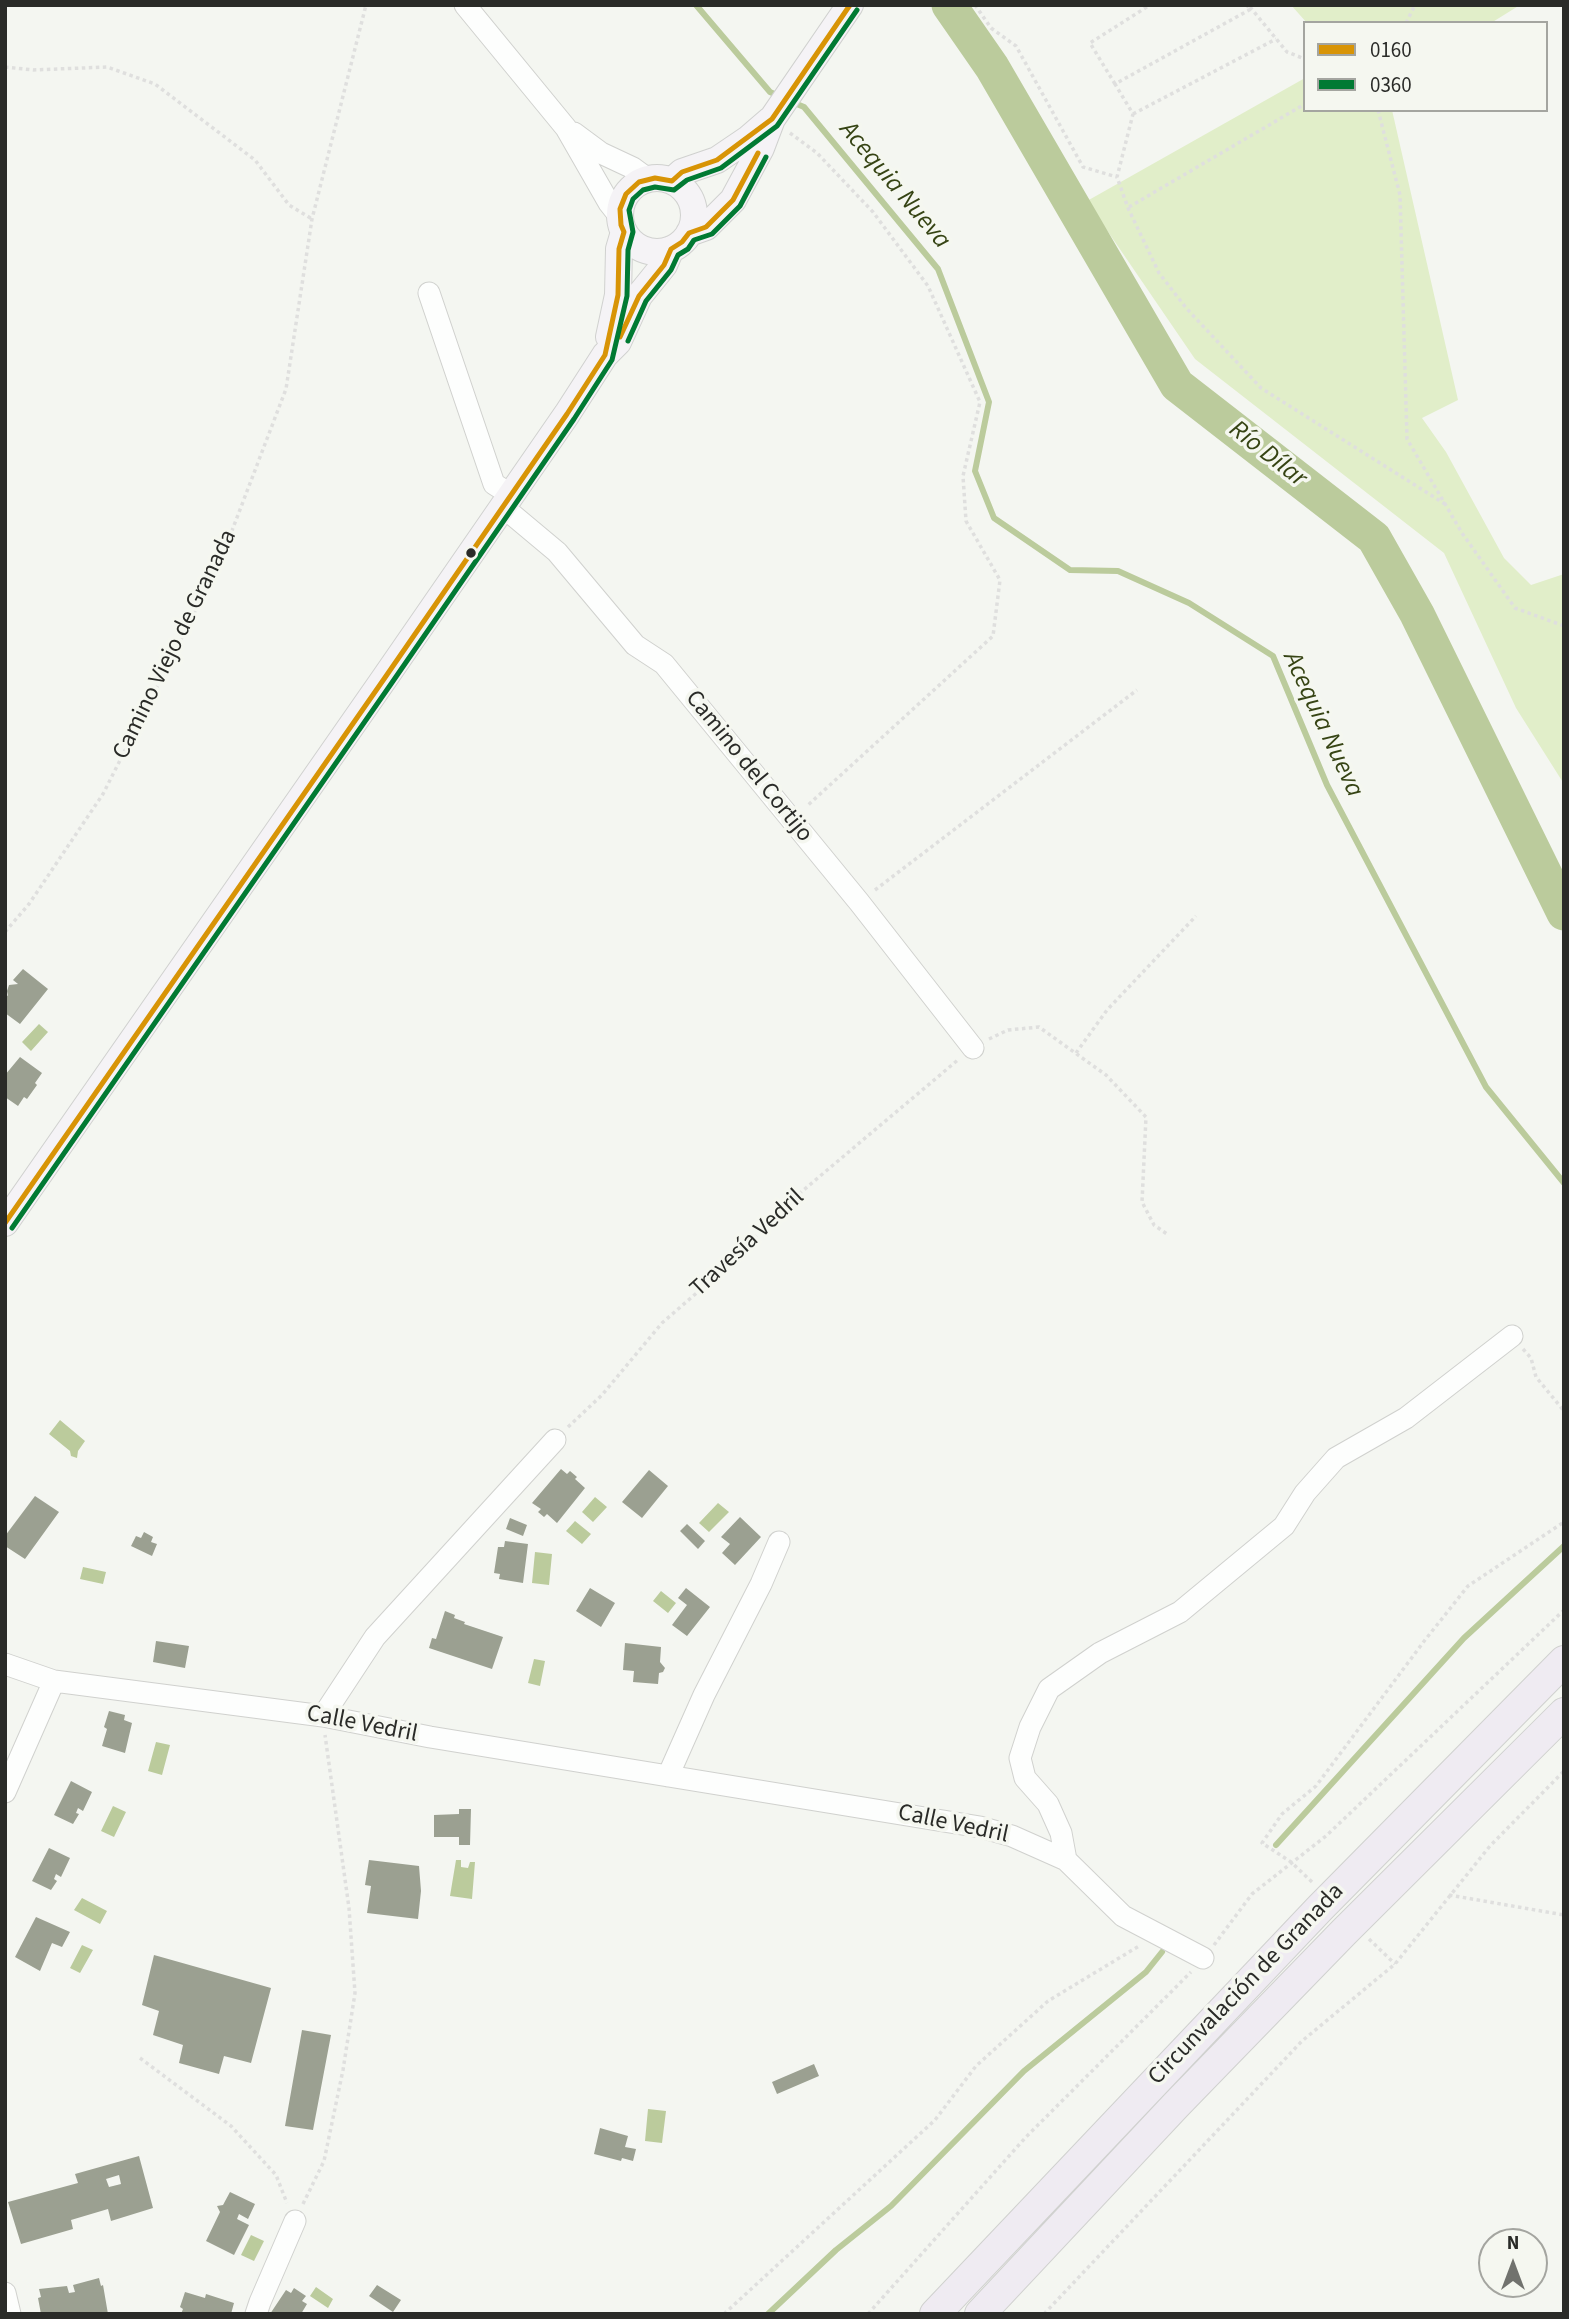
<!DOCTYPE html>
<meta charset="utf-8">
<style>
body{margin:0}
#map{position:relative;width:1569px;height:2319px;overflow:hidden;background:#f4f6f1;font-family:"Source Sans 3",sans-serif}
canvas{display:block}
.frame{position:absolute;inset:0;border:7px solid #2a2b28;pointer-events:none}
.legend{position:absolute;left:1303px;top:21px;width:245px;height:91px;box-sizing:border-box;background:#f5f7f0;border:2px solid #a4a5a0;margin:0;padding:9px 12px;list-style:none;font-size:21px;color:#2a2b28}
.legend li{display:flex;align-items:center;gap:14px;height:35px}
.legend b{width:35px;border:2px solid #a4a5a0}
.north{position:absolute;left:1478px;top:2228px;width:70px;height:70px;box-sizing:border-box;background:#f5f7f0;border:2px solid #a4a5a0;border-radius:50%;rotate:0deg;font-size:19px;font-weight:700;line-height:28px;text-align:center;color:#2a2b28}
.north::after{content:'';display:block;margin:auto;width:24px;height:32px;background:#71726e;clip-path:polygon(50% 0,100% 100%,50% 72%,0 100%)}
</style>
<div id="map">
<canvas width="1569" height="2319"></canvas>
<div class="frame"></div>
<ul class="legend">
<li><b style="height:9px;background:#d89406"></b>0160</li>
<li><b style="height:9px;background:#017a33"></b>0360</li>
</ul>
<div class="north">N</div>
</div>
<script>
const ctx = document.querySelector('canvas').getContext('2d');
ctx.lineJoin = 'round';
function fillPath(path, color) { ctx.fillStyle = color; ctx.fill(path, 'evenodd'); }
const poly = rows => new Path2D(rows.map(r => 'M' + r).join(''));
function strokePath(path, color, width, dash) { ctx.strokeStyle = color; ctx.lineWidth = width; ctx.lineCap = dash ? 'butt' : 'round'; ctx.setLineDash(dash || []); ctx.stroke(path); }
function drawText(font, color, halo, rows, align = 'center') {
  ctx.font = font + ' "Source Sans 3",sans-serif'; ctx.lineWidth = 7; ctx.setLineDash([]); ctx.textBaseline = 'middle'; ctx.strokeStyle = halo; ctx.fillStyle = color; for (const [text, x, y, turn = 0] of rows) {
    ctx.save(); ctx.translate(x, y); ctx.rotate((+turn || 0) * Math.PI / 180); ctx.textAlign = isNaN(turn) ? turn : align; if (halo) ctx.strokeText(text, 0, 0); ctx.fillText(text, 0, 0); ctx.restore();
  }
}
fillPath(poly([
 [1291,5,1520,5,1491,23,1307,23],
 [1305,78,1305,110,1392,110,1458,400,1422,418,1446,452,1504,558,1531,585,1564,574,1564,784,1516,708,1444,553,1195,359,1087,201]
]), '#e1eec9');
fillPath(poly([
 [39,1024,48,1032,31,1051,22,1042],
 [60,1420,85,1441,78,1451,77,1458,71,1456,70,1451,49,1434],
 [595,1497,607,1507,593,1522,582,1512],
 [718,1503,729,1512,709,1532,699,1523],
 [575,1521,591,1534,582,1544,566,1531],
 [535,1552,552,1554,549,1585,532,1583],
 [83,1567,106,1572,103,1584,80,1579],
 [661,1591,676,1603,668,1613,653,1601],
 [534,1659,545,1661,540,1686,528,1683],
 [156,1742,170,1745,162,1775,148,1771],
 [113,1806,126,1812,114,1837,101,1831],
 [456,1860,461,1860,461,1867,468,1868,470,1862,475,1862,472,1899,450,1896],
 [82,1898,107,1911,100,1924,74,1910],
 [82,1945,93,1950,80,1973,70,1968],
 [648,2109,666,2111,662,2143,645,2141],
 [251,2235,264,2241,254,2261,241,2255],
 [316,2287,333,2299,328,2308,310,2296]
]), '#bbcb9c');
strokePath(poly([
 [696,5,770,92,779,96],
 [792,102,804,107,938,269,989,402,975,471,994,518,1070,570,1118,571,1189,603,1273,656,1327,785,1486,1087,1564,1183],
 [1276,1845,1464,1638,1564,1546],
 [768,2314,836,2250,891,2206,1024,2071,1146,1972,1162,1952]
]), '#bbcb9c', 6);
strokePath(poly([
 [949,5,992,67,1177,385,1374,538,1417,614,1564,913]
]), '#bbcb9c', 35);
fillPath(poly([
 [23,969,48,989,20,1024,5,1013,5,994,8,996,7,991,9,985,18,984,13,980],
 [20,1057,42,1073,35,1083,37,1085,27,1099,24,1097,18,1106,5,1097,5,1075],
 [561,1469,567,1474,570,1471,577,1477,575,1479,585,1488,557,1523,547,1514,544,1517,538,1512,541,1509,532,1503],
 [649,1470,668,1486,642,1518,622,1502],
 [35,1496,59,1512,25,1559,5,1546,5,1536],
 [740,1517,761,1537,735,1565,722,1553,730,1544,721,1537],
 [510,1518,527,1525,523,1536,506,1529],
 [687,1524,705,1541,698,1549,680,1531],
 [144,1532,153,1537,151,1542,157,1544,152,1556,131,1546,136,1536,141,1538],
 [505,1541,528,1544,523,1583,499,1579,500,1574,494,1573,498,1547,504,1547],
 [590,1588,615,1603,601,1627,576,1611],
 [686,1588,710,1607,687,1636,672,1625,687,1605,678,1598],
 [445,1611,455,1615,454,1618,465,1622,464,1624,503,1637,492,1669,429,1648,432,1638,436,1639],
 [156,1641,189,1646,185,1668,153,1662],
 [625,1643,661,1647,660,1662,665,1668,663,1672,659,1673,658,1684,633,1682,634,1671,623,1670],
 [109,1711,125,1715,124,1720,132,1723,125,1753,102,1746,107,1729,104,1727],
 [71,1781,92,1792,83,1811,78,1808,76,1813,79,1814,73,1824,54,1815],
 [459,1809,471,1809,470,1845,459,1845,459,1837,434,1837,434,1815,459,1814],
 [49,1848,70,1858,61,1877,56,1874,54,1879,57,1881,51,1890,32,1881],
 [369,1860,419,1866,421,1891,418,1919,367,1913,371,1886,365,1885],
 [36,1917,70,1932,62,1947,52,1943,40,1971,15,1957],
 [154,1955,271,1988,251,2063,224,2056,219,2074,179,2063,183,2045,153,2035,159,2011,142,2005],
 [302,2030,331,2035,313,2130,285,2126],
 [814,2064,819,2076,777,2094,772,2082],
 [600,2128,628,2136,625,2147,636,2149,633,2161,622,2158,621,2161,594,2154],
 [139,2156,153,2208,111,2221,108,2209,71,2220,73,2229,21,2244,8,2202,78,2183,75,2174],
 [119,2175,121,2184,109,2187,106,2179],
 [230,2192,255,2204,248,2219,239,2214,237,2219,249,2225,234,2255,206,2241,220,2212,217,2206,223,2205],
 [99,2278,101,2286,103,2285,108,2314,41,2314,38,2298,41,2297,39,2289,67,2286,69,2293,75,2292,73,2285],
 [377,2285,401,2300,393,2312,369,2296],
 [294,2288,306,2296,302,2301,307,2304,301,2314,270,2314,286,2290,291,2293],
 [185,2292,205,2298,206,2294,234,2303,231,2314,181,2314,183,2309,180,2307]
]), '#9ba091');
const minor = poly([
 [465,5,566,128,609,203,620,217],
 [574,133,601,153,633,168,648,179],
 [429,293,494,484,510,494],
 [502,506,557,552,635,645,664,664,859,902,973,1048],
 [5,1664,54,1681,323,1716,430,1737,980,1827,1012,1836,1066,1860,1123,1916,1203,1958],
 [323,1716,375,1637,555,1440],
 [668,1776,704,1695,761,1584,779,1542],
 [5,1792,54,1681],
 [1066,1860,1061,1833,1048,1804,1025,1778,1020,1758,1030,1727,1049,1689,1100,1653,1180,1612,1284,1526,1305,1493,1336,1458,1406,1418,1512,1336],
 [5,2293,10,2314],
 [256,2314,260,2302,295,2221]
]);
const major = poly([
 '620 215a37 37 0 1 1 74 0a37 37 0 1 1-74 0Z',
 [672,181,682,172,717,160,748,139,770,120],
 [689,233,706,227,733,200,761,148,772,119,850,5],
 [609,337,618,295,619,249,624,232],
 [5,1223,384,679,567,414,605,355,618,342,639,296,664,265,671,249]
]);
const highway = poly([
 [935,2314,1320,1908,1564,1661],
 [980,2314,1176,2105,1344,1932,1564,1713]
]);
strokePath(minor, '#d0d1ce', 23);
strokePath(major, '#d0d1cf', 28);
strokePath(highway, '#d0d1cf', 32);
strokePath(poly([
 [975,5,991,28,1016,46,1083,167,1117,177],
 [1246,5,1251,9,1115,84,1133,114,1117,177,1128,208,1159,273,1187,309,1261,388,1445,504],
 [1250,7,1287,52,1305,59],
 [1406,23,1415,5],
 [5,67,33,70,107,67,155,84,255,160,289,205,312,219],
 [1115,84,1090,43,1150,5],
 [1378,110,1400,195,1407,439,1462,533,1515,608,1564,626],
 [1133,114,1276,39],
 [790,133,817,153,873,212,928,286,980,402,963,476,966,521,1000,580,993,636,807,806],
 [1129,207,1305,104],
 [875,890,1137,690],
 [5,932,29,904,103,794,220,562,286,389,312,219,366,5],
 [989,1039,1008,1030,1039,1027,1106,1075,1146,1117,1142,1202,1154,1225,1167,1234],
 [1076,1053,1107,1010,1196,916],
 [1523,1349,1531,1358,1536,1377,1564,1411],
 [568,1427,602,1395,662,1323,730,1264,781,1209,959,1059],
 [1312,1882,1291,1862,1262,1843,1282,1814,1316,1786,1425,1640,1468,1586,1564,1522],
 [1449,1895,1564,1915],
 [1369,1939,1395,1964],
 [1214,1945,1252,1894,1326,1836,1564,1610],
 [140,2058,231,2126,276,2175,287,2203],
 [303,2204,324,2161,343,2070,355,1993,349,1908,325,1735],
 [724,2314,935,2120,976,2066,1048,2001,1139,1946],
 [868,2314,1026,2137,1191,1972],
 [1044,2314,1302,2041,1395,1964,1490,1846,1564,1771]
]), '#dfdfde', 3.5, [3.5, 3.5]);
strokePath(minor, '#fdfefd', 21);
strokePath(major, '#f5f3f6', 26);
strokePath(highway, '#efebf2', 30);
strokePath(poly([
 [620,337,639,296,664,265,671,249,682,242,689,233,706,227,733,200,758,153],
 [5,1223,384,679,567,414,605,355,618,295,619,249,624,232,621,225,620,209,626,194,639,182,655,178,672,181,682,172,717,160,772,119,850,5]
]), '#d89406', 5);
strokePath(poly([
 [628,341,646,301,671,270,678,255,688,249,694,240,712,234,740,206,766,157],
 [12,1228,391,684,574,419,612,360,627,296,628,250,633,232,629,210,633,199,643,190,655,187,674,190,687,180,721,168,777,126,857,10]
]), '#017a33', 5);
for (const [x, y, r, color] of [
 [471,553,6,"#2a2b28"]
]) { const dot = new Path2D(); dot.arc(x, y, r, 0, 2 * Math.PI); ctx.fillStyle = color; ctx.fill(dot); strokePath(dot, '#f5f7f0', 2.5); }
drawText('24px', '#2a2b28', '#f5f7f0', [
 ["Camino Viejo de Granada",176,645,-64],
 ["Camino del Cortijo",748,767,51],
 ["Travesía Vedril",748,1244,-43],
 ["Calle Vedril",362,1725,11],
 ["Calle Vedril",953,1825,12],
 ["Circunvalación de Granada",1247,1985,-46]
]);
drawText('italic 26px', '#364414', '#f5f7f0', [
 ["Acequia Nueva",894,186,50],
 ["Río Dílar",1267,455,38],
 ["Acequia Nueva",1322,725,65]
]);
</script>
